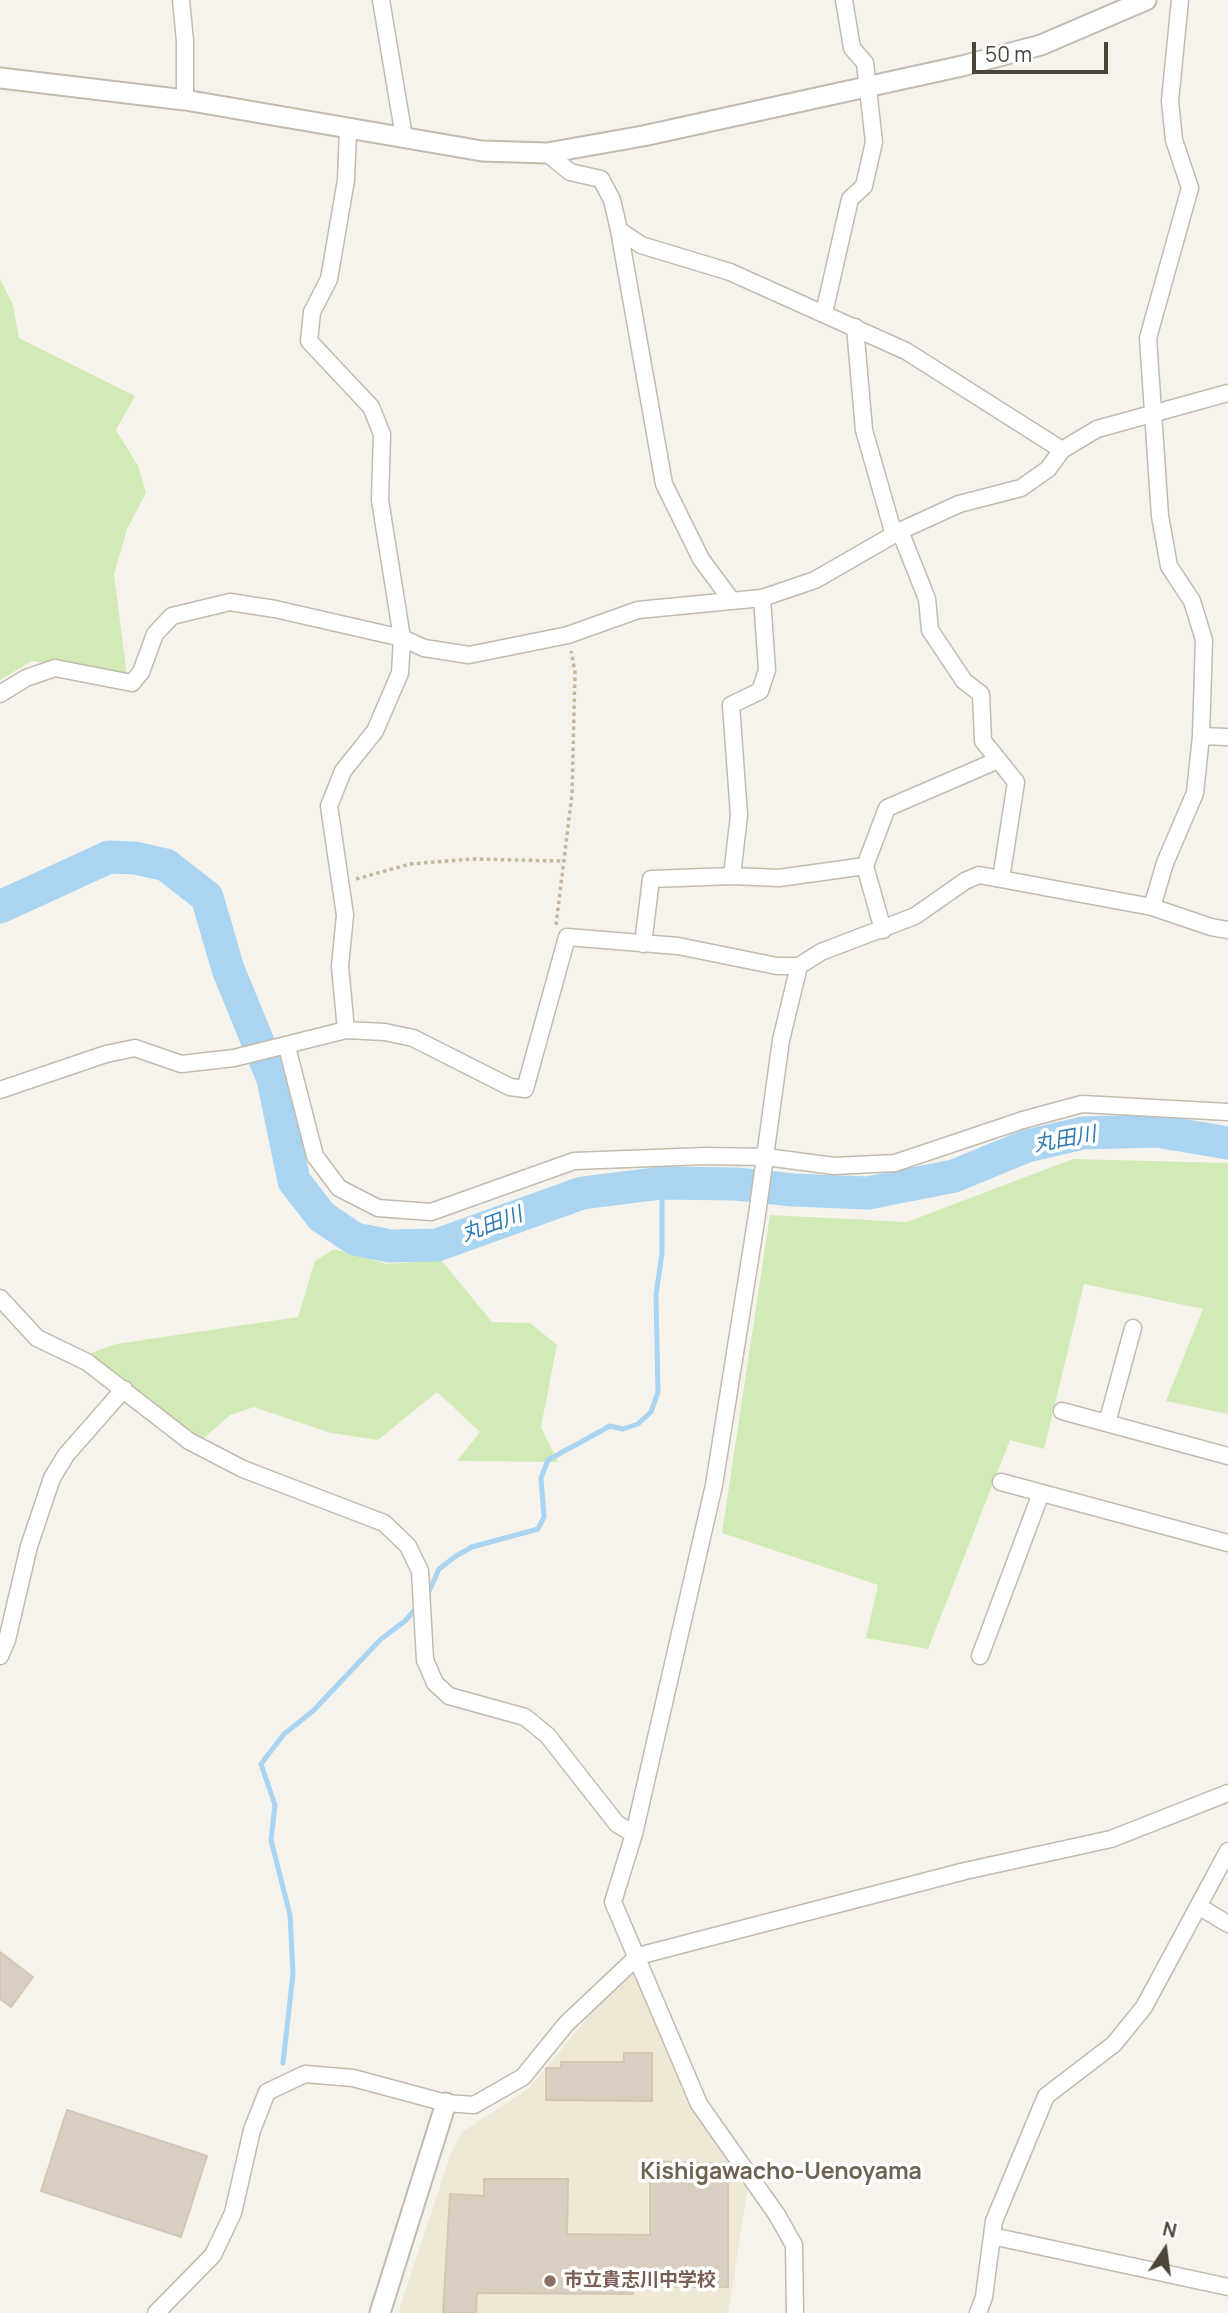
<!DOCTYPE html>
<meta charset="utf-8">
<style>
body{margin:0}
#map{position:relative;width:1228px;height:2313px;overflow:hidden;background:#f6f3ec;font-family:Manrope,sans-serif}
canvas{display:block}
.north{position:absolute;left:1130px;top:2215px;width:70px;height:70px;-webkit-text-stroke:5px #fff;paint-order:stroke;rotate:13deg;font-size:19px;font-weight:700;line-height:28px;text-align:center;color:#4b4439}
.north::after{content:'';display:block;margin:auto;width:24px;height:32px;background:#4b4439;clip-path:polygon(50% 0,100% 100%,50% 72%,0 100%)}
.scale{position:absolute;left:972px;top:42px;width:136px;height:32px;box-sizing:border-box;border:4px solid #4b4439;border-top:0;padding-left:9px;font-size:21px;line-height:24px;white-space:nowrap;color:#4b4439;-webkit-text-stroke:5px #fff;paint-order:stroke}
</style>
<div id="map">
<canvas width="1228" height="2313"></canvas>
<div class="north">N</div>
<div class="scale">50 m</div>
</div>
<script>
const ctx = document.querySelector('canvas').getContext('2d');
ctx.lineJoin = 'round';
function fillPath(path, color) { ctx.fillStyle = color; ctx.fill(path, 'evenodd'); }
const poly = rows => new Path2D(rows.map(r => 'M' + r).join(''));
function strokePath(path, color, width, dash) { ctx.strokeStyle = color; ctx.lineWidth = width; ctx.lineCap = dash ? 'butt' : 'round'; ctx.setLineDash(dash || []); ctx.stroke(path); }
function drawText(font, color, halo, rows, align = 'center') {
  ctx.font = font + ' Manrope,"Noto Sans JP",sans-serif'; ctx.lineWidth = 7; ctx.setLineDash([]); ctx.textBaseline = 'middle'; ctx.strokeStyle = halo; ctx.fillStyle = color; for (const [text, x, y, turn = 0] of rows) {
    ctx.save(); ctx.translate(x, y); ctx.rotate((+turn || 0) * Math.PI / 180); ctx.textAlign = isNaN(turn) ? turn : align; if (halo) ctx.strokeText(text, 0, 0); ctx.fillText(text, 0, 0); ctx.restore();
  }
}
fillPath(poly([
 [635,1972,748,2187,728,2313,398,2313,451,2153,462,2132,529,2088,601,2002]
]), '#efe8d6');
fillPath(poly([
 [0,279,13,305,19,338,135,396,116,430,138,466,146,493,127,529,114,574,127,676,32,661,0,680],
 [1073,1159,1228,1163,1228,1414,1166,1401,1203,1309,1084,1284,1044,1449,1010,1440,928,1649,866,1638,878,1585,722,1533,770,1215,907,1222],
 [334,1249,387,1264,441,1260,492,1322,530,1323,557,1345,541,1427,558,1462,457,1461,480,1432,437,1392,378,1440,331,1433,254,1407,230,1415,202,1440,88,1354,116,1344,298,1317,315,1261]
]), '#d2eab5');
strokePath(poly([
 [427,1596,439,1569,456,1556,472,1547,538,1529,544,1517,541,1478,548,1460,610,1426,623,1429,638,1424,651,1412,658,1392,656,1295,662,1253,662,1183],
 [283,2063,293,1974,290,1915,271,1840,275,1805,261,1764,284,1734,313,1711,381,1639,405,1621,418,1606]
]), '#a9d4f2', 5);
strokePath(poly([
 [0,907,109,857,135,858,166,865,207,897,228,969,273,1079,294,1181,322,1217,355,1239,390,1246,437,1245,582,1193,662,1183,737,1184,793,1190,868,1193,954,1176,1027,1146,1083,1133,1157,1131,1228,1143]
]), '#a9d4f2', 33);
const building = poly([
 [0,1952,33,1977,11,2007,0,1999,0,1952],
 [624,2053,652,2053,652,2101,546,2100,546,2068,561,2068,561,2062,624,2062,624,2053],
 [67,2110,207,2156,181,2237,41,2191,67,2110],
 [650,2161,728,2164,728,2287,633,2286,633,2294,477,2293,476,2313,443,2313,450,2194,484,2196,484,2179,568,2179,567,2234,650,2235,650,2161]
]);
fillPath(building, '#d8cfc1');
strokePath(building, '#d3c7b4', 2);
const minor = poly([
 [181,0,185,41,185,100],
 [381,0,404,137],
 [547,153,570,172,601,179,612,200,619,230,641,245,730,272,906,351,1062,450],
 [619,230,664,484,701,559,732,601],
 [824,313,850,199,864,186,874,142,865,63,852,48,844,0],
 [855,327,864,430,894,535],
 [900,531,927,599,930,630,964,681,981,694,983,741,1016,782,1001,879],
 [0,694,26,678,55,668,132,683,141,672,155,634,172,616,230,602,275,609,402,638,424,648,469,655,568,635,638,610,762,598,815,580,900,531,959,504,1021,488,1048,469,1062,450,1097,429,1228,393],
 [1201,736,1228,737],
 [732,876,779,878,865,866],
 [1152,907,1165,863,1195,793,1201,736,1204,640,1192,601,1169,566,1160,516,1148,338,1190,188,1174,140,1170,101,1180,0],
 [883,930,865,866,887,808,996,761],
 [643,944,651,879,732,876,739,815,731,705,760,691,767,670,762,598],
 [346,1030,340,966,345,915,329,806,343,771,375,731,400,673,402,638,380,500,382,434,371,407,309,341,312,312,329,279,346,180,348,131],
 [287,1047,315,1156,339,1188,378,1208,431,1212,574,1161,706,1156,766,1157,834,1166,895,1163,1023,1120,1082,1104,1228,1112],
 [0,1090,106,1054,135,1048,181,1064,234,1058,346,1030,385,1032,413,1038,510,1087,525,1089,567,937,678,946,777,966,799,966,821,952,915,916,965,881,979,875,1152,907,1211,927,1228,930],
 [0,1298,37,1338,87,1362,189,1441,243,1469,384,1523,408,1546,420,1571,425,1660,435,1683,449,1696,525,1717,548,1736,617,1824,634,1834],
 [1062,1411,1228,1456],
 [1107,1423,1133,1328],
 [1001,1482,1228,1543],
 [0,1656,7,1640,29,1546,52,1478,66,1455,124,1389],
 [980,1656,1041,1493],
 [1200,1907,1228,1924],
 [992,2236,1228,2287],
 [156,2313,213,2255,233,2213,252,2130,267,2092,305,2074,353,2078,446,2103,474,2105,523,2077,566,2024,638,1956,965,1871,1111,1839,1228,1793],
 [795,2313,794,2245,777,2215,699,2104,613,1902,634,1834,714,1485,757,1215,781,1040,799,966],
 [978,2313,984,2297,994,2221,1046,2096,1114,2044,1144,2007,1228,1851]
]);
const tertiary = poly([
 [0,78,185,100,482,151,547,153,643,136,962,66,1041,45,1146,0],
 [380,2313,446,2103]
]);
strokePath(minor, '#c2bbae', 19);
strokePath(tertiary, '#c2bbae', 23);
strokePath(poly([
 [356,879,410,864,471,859,563,861],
 [556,925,572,794,575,672,571,651]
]), '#c4b79f', 3.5, [3.5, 3.5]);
strokePath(minor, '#fff', 16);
strokePath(tertiary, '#fff', 19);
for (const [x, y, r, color] of [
 [550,2281,7,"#8d6e63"]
]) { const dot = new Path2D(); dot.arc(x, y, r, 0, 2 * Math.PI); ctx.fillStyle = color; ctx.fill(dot); strokePath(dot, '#fff', 2.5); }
drawText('bold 19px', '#785e54', '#fff', [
 ["市立貴志川中学校",564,2281]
], 'left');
drawText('italic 21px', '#2e7ab2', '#fff', [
 ["丸田川",1065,1140,-10],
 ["丸田川",492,1225,-20]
]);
drawText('bold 23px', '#6e6250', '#fff', [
 ["Kishigawacho-Uenoyama",781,2173]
]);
</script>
